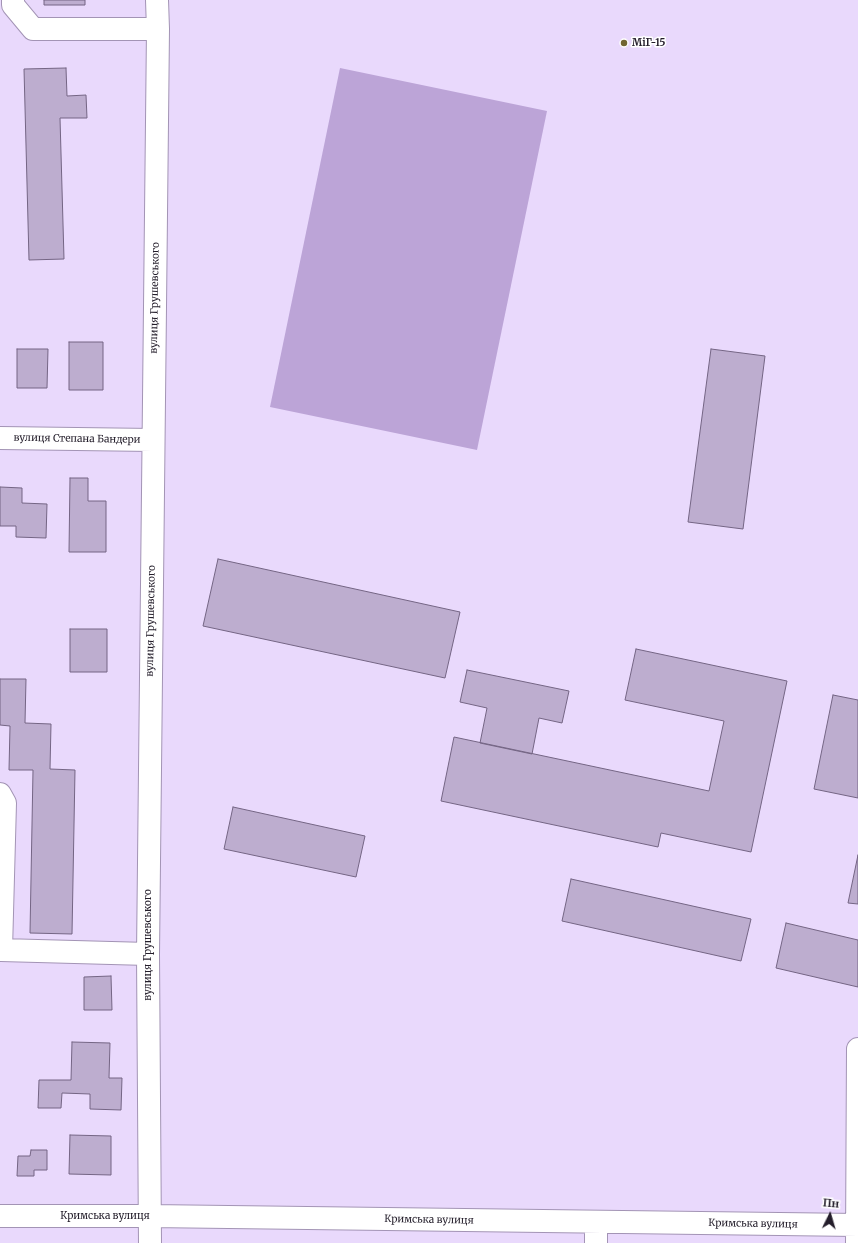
<!DOCTYPE html>
<meta charset="utf-8">
<style>
body{margin:0}
#map{position:relative;width:858px;height:1243px;overflow:hidden;background:#e9d9fc;font-family:Merriweather,serif}
canvas{display:block}
.north{position:absolute;left:810px;top:1195px;width:40px;height:40px;-webkit-text-stroke:3px #fff;paint-order:stroke;rotate:5deg;font-size:11px;font-weight:700;line-height:16px;text-align:center;color:#231d2a}
.north::after{content:'';display:block;margin:auto;width:14px;height:18px;background:#231d2a;clip-path:polygon(50% 0,100% 100%,50% 72%,0 100%)}
</style>
<div id="map">
<canvas width="858" height="1243"></canvas>
<div class="north">Пн</div>
</div>
<script>
const ctx = document.querySelector('canvas').getContext('2d');
ctx.lineJoin = 'round';
function fillPath(path, color) { ctx.fillStyle = color; ctx.fill(path, 'evenodd'); }
const poly = rows => new Path2D(rows.map(r => 'M' + r).join(''));
function strokePath(path, color, width, dash) { ctx.strokeStyle = color; ctx.lineWidth = width; ctx.lineCap = dash ? 'butt' : 'round'; ctx.setLineDash(dash || []); ctx.stroke(path); }
function drawText(font, color, halo, rows, align = 'center') {
  ctx.font = font + ' Merriweather,serif'; ctx.lineWidth = 3; ctx.setLineDash([]); ctx.textBaseline = 'middle'; ctx.strokeStyle = halo; ctx.fillStyle = color; for (const [text, x, y, turn = 0] of rows) {
    ctx.save(); ctx.translate(x, y); ctx.rotate((+turn || 0) * Math.PI / 180); ctx.textAlign = isNaN(turn) ? turn : align; if (halo) ctx.strokeText(text, 0, 0); ctx.fillText(text, 0, 0); ctx.restore();
  }
}
fillPath(poly([
 [340,68,547,111,477,450,270,407]
]), '#bca4d7');
const building = poly([
 [44,0,85,0,85,5,44,5,44,0],
 [66,68,67,96,86,95,87,118,60,118,64,259,29,260,24,69,66,68],
 [69,342,103,342,103,390,69,390,69,342],
 [17,349,48,349,47,388,17,388,17,349],
 [711,349,765,356,743,529,688,522,711,349],
 [70,478,88,478,88,501,106,501,106,552,69,552,70,478],
 [0,487,22,488,22,503,47,504,46,538,16,537,16,526,0,526,0,487],
 [218,559,460,612,445,678,203,626,218,559],
 [70,629,107,629,107,672,70,672,70,629],
 [636,649,787,681,751,852,661,833,658,847,441,801,454,737,709,791,724,721,625,700,636,649],
 [467,670,569,691,562,723,539,718,532,754,480,743,487,708,460,702,467,670],
 [0,679,26,679,25,723,51,724,50,769,75,770,72,934,30,933,33,770,9,770,10,726,0,725,0,679],
 [833,695,858,700,858,798,814,789,833,695],
 [233,807,365,836,356,877,224,849,233,807],
 [858,855,858,904,848,903,858,855],
 [571,879,751,919,741,961,562,921,571,879],
 [786,923,858,940,858,987,776,968,786,923],
 [111,976,112,1010,84,1010,84,977,111,976],
 [72,1042,110,1043,109,1078,122,1078,121,1110,90,1109,90,1094,62,1093,61,1108,38,1108,39,1080,71,1080,72,1042],
 [70,1135,111,1136,111,1175,69,1174,70,1135],
 [31,1150,47,1150,47,1170,34,1170,34,1176,17,1176,18,1156,30,1156,31,1150]
]);
fillPath(building, '#bdadcf');
strokePath(building, '#746584', 1);
const minor = poly([
 [13,0,13,5,33,29,158,29],
 [0,438,153,440],
 [0,794,5,803,1,950,148,954],
 [0,1216,150,1216,858,1225],
 [150,1243,148,954,158,29,157,0],
 [596,1243,596,1222],
 [857,1243,858,1049]
]);
strokePath(minor, '#a394b5', 24);
strokePath(minor, '#fff', 22);
for (const [x, y, r, color] of [
 [624,43,4,"#716532"]
]) { const dot = new Path2D(); dot.arc(x, y, r, 0, 2 * Math.PI); ctx.fillStyle = color; ctx.fill(dot); strokePath(dot, '#fff', 1.5); }
drawText('bold 10px', '#231d2a', '#fff', [
 ["МіГ-15",632,43]
], 'left');
drawText('10px', '#231d2a', '#fff', [
 ["вулиця Грушевського",155,298,-89],
 ["вулиця Степана Бандери",77,439,1],
 ["вулиця Грушевського",151,621,-89],
 ["вулиця Грушевського",148,945,-90],
 ["Кримська вулиця",105,1216],
 ["Кримська вулиця",429,1220,1],
 ["Кримська вулиця",753,1224,1]
]);
</script>
